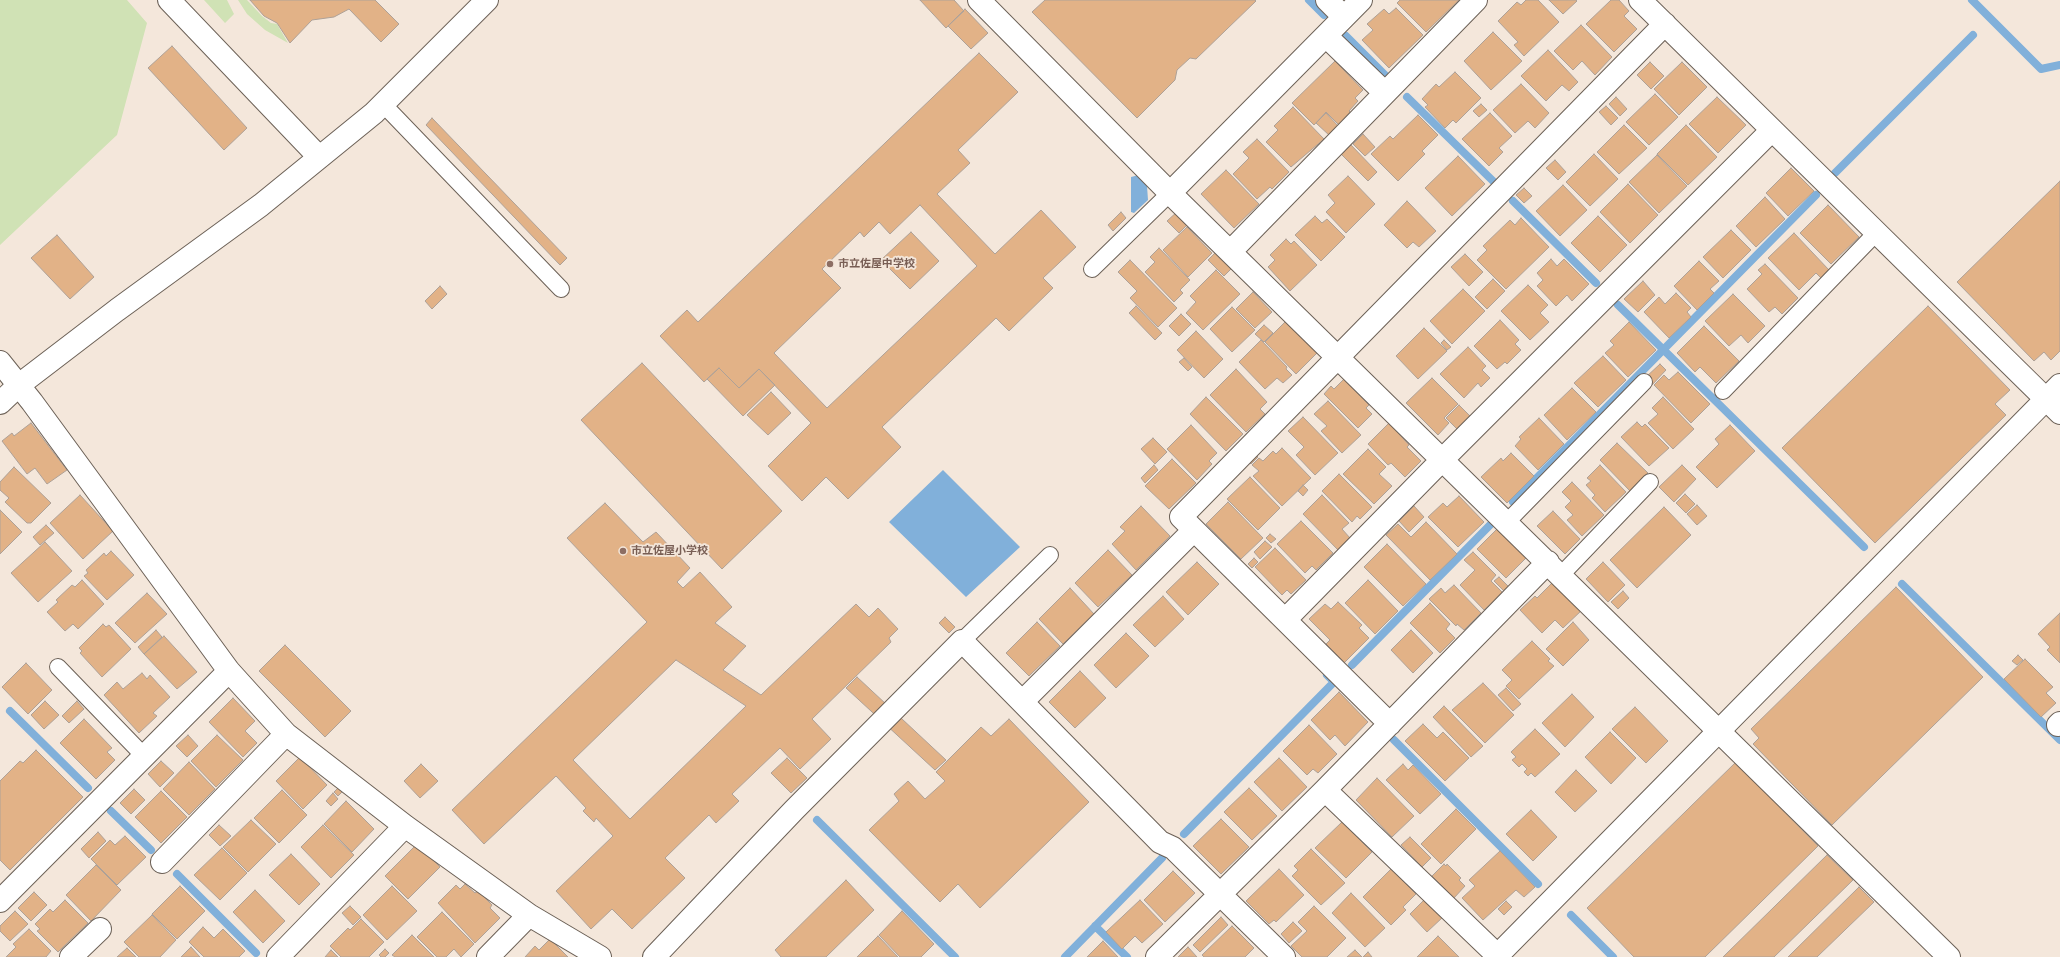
<!DOCTYPE html>
<meta charset="utf-8">
<style>
body{margin:0}
canvas{display:block;background:#f4e7db}
</style>
<canvas width="2060" height="957"></canvas>
<script>
const ctx = document.querySelector('canvas').getContext('2d');
ctx.lineJoin = 'round';
function fillPath(path, color) { ctx.fillStyle = color; ctx.fill(path, 'evenodd'); }
const poly = rows => new Path2D(rows.map(r => 'M' + r).join(''));
function strokePath(path, color, width, dash) { ctx.strokeStyle = color; ctx.lineWidth = width; ctx.lineCap = dash ? 'butt' : 'round'; ctx.setLineDash(dash || []); ctx.stroke(path); }
function drawText(font, color, halo, rows, align = 'center') {
  ctx.font = font + ' Poppins,"Noto Sans JP",sans-serif'; ctx.lineWidth = 3.5; ctx.setLineDash([]); ctx.textBaseline = 'middle'; ctx.strokeStyle = halo; ctx.fillStyle = color; for (const [text, x, y, turn = 0] of rows) {
    ctx.save(); ctx.translate(x, y); ctx.rotate((+turn || 0) * Math.PI / 180); ctx.textAlign = isNaN(turn) ? turn : align; if (halo) ctx.strokeText(text, 0, 0); ctx.fillText(text, 0, 0); ctx.restore();
  }
}
fillPath(poly([
 [0,0,127,0,147,23,117,135,0,245],
 [204,0,227,0,234,14,225,23],
 [238,0,247,0,262,16,271,23,277,24,288,43,265,30,247,14]
]), '#d0e2b5');
fillPath(poly([
 [1139,175,1147,186,1148,200,1134,213,1131,212,1131,177],
 [943,470,1020,547,966,597,889,522]
]), '#81b0da');
strokePath(poly([
 [1309,0,1324,15],
 [1972,0,2041,69,2060,65],
 [1346,36,1385,75],
 [1407,97,1494,182],
 [1835,173,1973,35],
 [1513,201,1596,283],
 [1618,305,1864,547],
 [1513,502,1816,195],
 [1902,584,2060,740],
 [1352,665,1492,523],
 [10,711,88,788],
 [1394,740,1538,884],
 [111,811,151,850],
 [817,820,955,957],
 [1184,834,1334,682,1327,675],
 [177,874,256,953],
 [1571,915,1613,957],
 [1095,926,1127,957],
 [1065,957,1162,858]
]), '#81b0da', 8);
const building = poly([
 [250,0,375,0,399,24,381,42,349,9,334,17,312,20,290,43,277,23,264,16,250,0],
 [920,0,954,0,964,11,946,28,920,0],
 [1045,0,1255,0,1256,1,1196,59,1190,58,1177,70,1175,80,1137,118,1032,12,1045,0],
 [1400,0,1459,0,1426,32,1397,3,1400,0],
 [1526,0,1538,0,1559,22,1524,56,1514,45,1518,42,1498,21,1517,2,1521,5,1526,0],
 [1549,0,1576,0,1577,1,1563,14,1549,0],
 [1611,0,1619,0,1629,11,1624,16,1637,29,1614,52,1586,24,1611,0],
 [1396,8,1423,35,1389,68,1362,40,1373,30,1367,24,1384,9,1389,14,1396,8],
 [965,9,988,33,971,49,948,26,965,9],
 [1581,25,1612,57,1595,75,1582,61,1573,70,1554,51,1581,25],
 [1493,32,1522,61,1491,90,1464,61,1493,32],
 [172,46,247,128,224,150,148,68,172,46],
 [1548,50,1578,82,1569,91,1562,85,1546,101,1521,76,1548,50],
 [979,53,1018,92,958,150,970,163,937,194,995,254,1041,210,1076,247,1043,278,1053,288,1009,331,996,318,882,427,901,447,848,499,826,477,802,501,768,466,811,423,759,369,739,388,719,368,704,382,660,336,687,310,698,322,979,53],
 [920,205,977,266,827,408,774,353,841,288,822,269,860,232,864,237,879,222,890,234,920,205],
 [1335,61,1363,90,1355,98,1358,101,1349,111,1352,114,1340,126,1326,112,1314,125,1292,103,1335,61],
 [1650,62,1664,76,1651,89,1637,75,1650,62],
 [1682,62,1707,87,1679,115,1654,89,1682,62],
 [1455,72,1481,98,1456,123,1453,120,1445,128,1425,107,1428,105,1422,99,1436,84,1439,87,1455,72],
 [1521,84,1549,113,1535,128,1528,121,1515,133,1493,110,1521,84],
 [1655,94,1678,117,1649,145,1626,122,1655,94],
 [1616,97,1627,109,1620,116,1609,104,1616,97],
 [1717,97,1746,125,1718,153,1689,124,1717,97],
 [1481,104,1487,110,1479,117,1473,111,1481,104],
 [1606,106,1618,118,1611,125,1599,112,1606,106],
 [1293,107,1324,139,1291,167,1266,142,1278,130,1274,126,1293,107],
 [1326,113,1339,127,1330,136,1316,123,1326,113],
 [1490,113,1512,136,1499,148,1503,152,1489,166,1462,139,1490,113],
 [1418,115,1438,135,1422,151,1425,154,1398,181,1371,154,1390,136,1393,139,1418,115],
 [432,118,567,258,560,265,426,125,432,118],
 [1624,125,1647,148,1619,174,1597,152,1624,125],
 [1686,125,1717,157,1688,185,1657,154,1686,125],
 [1363,134,1375,147,1365,156,1353,144,1363,134],
 [1257,139,1289,172,1272,189,1270,187,1257,199,1233,174,1249,158,1243,152,1257,139],
 [1351,145,1377,172,1368,181,1341,154,1351,145],
 [1594,154,1618,179,1590,206,1566,182,1594,154],
 [1657,155,1687,186,1659,213,1629,182,1657,155],
 [1458,156,1485,184,1452,216,1425,188,1458,156],
 [1555,160,1566,172,1558,180,1546,168,1555,160],
 [1791,168,1814,191,1788,216,1766,193,1791,168],
 [1226,170,1259,204,1234,228,1201,194,1226,170],
 [1348,176,1375,204,1346,233,1326,212,1335,203,1328,195,1348,176],
 [2060,181,2060,351,2051,360,2044,352,2034,361,1957,282,2060,181],
 [1628,184,1658,215,1630,243,1600,212,1628,184],
 [1563,185,1587,210,1560,236,1536,211,1563,185],
 [1524,188,1532,196,1524,203,1516,195,1524,188],
 [1765,197,1785,219,1756,247,1736,226,1765,197],
 [1407,201,1436,231,1419,247,1413,242,1407,248,1384,225,1407,201],
 [1828,205,1859,237,1831,264,1800,233,1828,205],
 [1178,211,1189,223,1179,233,1167,221,1178,211],
 [1121,212,1126,218,1113,231,1108,225,1121,212],
 [1315,216,1322,223,1327,219,1345,237,1321,261,1295,235,1315,216],
 [1598,216,1627,245,1600,272,1571,243,1598,216],
 [1521,218,1549,247,1506,289,1477,260,1487,250,1483,246,1510,220,1515,225,1521,218],
 [1187,227,1212,253,1188,277,1163,250,1187,227],
 [1731,230,1751,250,1723,278,1703,257,1731,230],
 [911,232,939,261,910,289,881,260,911,232],
 [1794,233,1829,270,1821,278,1816,273,1799,290,1768,258,1794,233],
 [57,235,94,277,70,299,31,258,57,235],
 [1286,239,1291,244,1294,241,1317,265,1290,291,1268,267,1275,260,1270,255,1286,239],
 [1159,248,1190,280,1180,290,1183,293,1174,302,1145,272,1155,262,1150,257,1159,248],
 [1216,252,1232,268,1224,276,1208,260,1216,252],
 [1465,254,1483,272,1469,286,1451,267,1465,254],
 [1551,259,1557,266,1564,259,1589,284,1572,301,1567,295,1556,306,1537,286,1543,280,1537,273,1551,259],
 [1130,260,1177,308,1158,327,1130,298,1137,291,1118,272,1130,260],
 [1699,261,1719,281,1710,289,1714,293,1697,310,1674,286,1699,261],
 [1765,264,1798,298,1782,314,1775,307,1769,312,1747,289,1762,274,1758,270,1765,264],
 [1216,270,1240,294,1203,330,1186,313,1196,302,1190,296,1216,270],
 [1493,279,1505,291,1487,309,1475,297,1493,279],
 [1643,281,1655,295,1638,312,1624,299,1643,281],
 [1528,285,1548,305,1540,313,1549,322,1530,340,1501,311,1528,285],
 [440,286,447,294,432,309,425,301,440,286],
 [1463,289,1485,311,1452,344,1430,321,1463,289],
 [1253,292,1272,312,1255,328,1236,309,1253,292],
 [1676,293,1691,308,1687,312,1691,317,1669,338,1644,312,1659,297,1665,304,1676,293],
 [1733,294,1765,326,1748,343,1741,335,1729,346,1705,321,1733,294],
 [1136,306,1162,333,1155,340,1129,313,1136,306],
 [1928,306,2010,390,1995,404,2006,415,1875,543,1782,448,1928,306],
 [1232,307,1255,330,1232,352,1210,329,1232,307],
 [1181,314,1191,324,1179,336,1169,326,1181,314],
 [1500,320,1519,340,1515,344,1521,350,1507,364,1505,362,1497,369,1474,346,1500,320],
 [1286,321,1317,353,1296,374,1265,342,1286,321],
 [1629,322,1656,350,1628,377,1605,353,1614,345,1610,341,1629,322],
 [1264,325,1273,333,1264,342,1255,334,1264,325],
 [1704,326,1739,361,1716,383,1700,367,1695,372,1677,353,1704,326],
 [1424,328,1447,351,1418,379,1396,356,1424,328],
 [1196,331,1223,359,1204,378,1177,350,1196,331],
 [1261,340,1287,367,1286,369,1292,375,1283,383,1277,378,1265,389,1239,362,1261,340],
 [1444,340,1451,347,1447,350,1441,343,1444,340],
 [1468,347,1486,366,1482,370,1490,378,1481,387,1478,383,1464,398,1440,374,1468,347],
 [1603,356,1626,380,1598,407,1574,383,1603,356],
 [1184,358,1192,367,1188,371,1179,362,1184,358],
 [642,363,782,511,722,569,581,420,642,363],
 [1660,364,1666,370,1652,385,1645,378,1660,364],
 [719,368,739,388,759,369,775,385,743,416,707,379,719,368],
 [1236,369,1267,402,1260,409,1265,414,1246,432,1210,395,1236,369],
 [1678,372,1710,404,1691,423,1654,385,1664,375,1669,380,1678,372],
 [1432,378,1458,404,1444,418,1449,423,1438,435,1406,403,1432,378],
 [1344,379,1369,405,1366,408,1372,414,1358,428,1324,394,1331,386,1334,389,1344,379],
 [1572,388,1596,412,1567,440,1544,415,1572,388],
 [771,392,791,413,768,435,747,415,771,392],
 [1206,397,1243,434,1226,451,1190,414,1206,397],
 [1663,397,1694,429,1673,449,1648,423,1658,414,1652,408,1663,397],
 [1328,401,1361,435,1342,453,1321,431,1327,426,1314,414,1328,401],
 [1459,405,1470,416,1457,429,1446,418,1459,405],
 [1303,417,1338,453,1315,475,1296,455,1304,447,1288,431,1303,417],
 [1539,418,1564,444,1538,470,1515,446,1521,439,1519,437,1539,418],
 [1637,422,1642,427,1645,424,1669,448,1649,466,1621,437,1637,422],
 [31,423,67,470,47,484,35,468,27,474,2,441,12,433,14,436,31,423],
 [1389,423,1409,445,1407,447,1421,461,1405,477,1391,463,1388,465,1368,444,1389,423],
 [1191,425,1217,453,1209,461,1212,464,1197,480,1167,449,1191,425],
 [1730,425,1755,451,1717,488,1696,467,1719,444,1715,439,1730,425],
 [1153,438,1167,452,1155,464,1141,449,1153,438],
 [1617,443,1648,473,1630,491,1600,460,1617,443],
 [1282,448,1311,478,1282,506,1253,476,1259,471,1252,465,1259,458,1263,461,1273,451,1276,454,1282,448],
 [1368,449,1386,467,1379,474,1392,486,1374,504,1343,474,1368,449],
 [1254,453,1258,457,1251,464,1247,460,1254,453],
 [1511,453,1534,476,1507,503,1481,477,1501,458,1503,461,1511,453],
 [1172,459,1196,483,1169,509,1145,486,1172,459],
 [1154,465,1158,470,1145,483,1141,478,1154,465],
 [1600,465,1626,492,1605,512,1592,498,1595,495,1586,485,1591,481,1587,478,1600,465],
 [1682,465,1696,479,1674,502,1659,487,1682,465],
 [14,467,51,503,31,523,27,523,5,502,9,498,0,490,0,482,14,467],
 [1339,474,1372,507,1360,519,1357,516,1352,522,1322,491,1339,474],
 [1250,477,1280,508,1258,530,1227,499,1250,477],
 [1572,482,1604,515,1582,536,1567,520,1573,515,1565,507,1571,501,1562,492,1572,482],
 [1303,485,1308,490,1303,496,1298,491,1303,485],
 [1685,494,1695,504,1686,513,1676,503,1685,494],
 [80,495,113,531,83,559,50,523,80,495],
 [1322,495,1349,523,1342,529,1350,538,1338,550,1303,514,1322,495],
 [1459,496,1484,522,1458,547,1428,517,1443,503,1447,507,1459,496],
 [1228,502,1263,538,1241,559,1206,524,1228,502],
 [605,503,643,542,656,532,690,568,677,582,683,588,700,572,732,607,715,623,746,646,723,670,761,695,856,604,869,617,878,608,898,629,889,638,891,642,812,719,831,739,800,769,780,748,732,794,739,801,716,823,709,815,665,858,685,878,632,929,612,909,591,929,556,891,613,836,596,818,594,822,583,811,586,808,556,776,484,844,452,810,647,622,567,538,605,503],
 [676,660,746,706,630,819,573,760,676,660],
 [1697,505,1707,516,1697,525,1687,514,1697,505],
 [1141,506,1170,536,1136,570,1112,544,1125,531,1120,527,1141,506],
 [1414,506,1424,517,1409,532,1399,521,1414,506],
 [1664,507,1691,535,1637,588,1610,560,1664,507],
 [0,510,22,532,0,554,0,510],
 [1553,511,1580,539,1565,554,1537,526,1553,511],
 [1301,521,1333,553,1316,570,1312,566,1305,573,1277,544,1301,521],
 [1426,522,1457,554,1430,580,1386,535,1398,524,1411,537,1426,522],
 [46,525,54,533,40,545,33,537,46,525],
 [1497,529,1526,558,1506,578,1477,549,1497,529],
 [1270,534,1276,539,1271,543,1266,538,1270,534],
 [1265,541,1272,547,1260,559,1254,552,1265,541],
 [45,542,72,571,38,602,11,573,45,542],
 [1387,544,1426,584,1403,606,1364,567,1387,544],
 [1275,548,1306,580,1291,594,1287,590,1282,595,1255,567,1275,548],
 [1108,550,1132,575,1098,607,1075,583,1108,550],
 [111,551,134,575,107,600,84,576,88,573,86,570,104,553,106,556,111,551],
 [1473,552,1496,575,1491,581,1503,593,1484,610,1460,585,1475,570,1464,560,1473,552],
 [1254,558,1258,562,1252,568,1248,564,1254,558],
 [1197,562,1219,584,1188,615,1166,592,1197,562],
 [1603,562,1625,585,1608,602,1586,579,1603,562],
 [1499,577,1511,589,1506,593,1494,581,1499,577],
 [82,580,104,604,78,629,73,624,65,631,47,612,58,602,56,600,72,585,75,587,82,580],
 [1368,580,1398,611,1375,634,1345,603,1368,580],
 [1554,581,1582,610,1563,628,1555,620,1542,633,1520,610,1535,596,1537,598,1554,581],
 [1454,585,1481,613,1464,630,1457,624,1456,626,1429,599,1441,588,1445,593,1454,585],
 [1896,587,1983,677,1832,825,1753,744,1759,738,1751,729,1896,587],
 [1070,588,1094,614,1063,644,1039,619,1070,588],
 [1623,591,1629,598,1618,609,1611,602,1623,591],
 [147,593,167,614,135,643,115,623,147,593],
 [1163,596,1184,619,1155,647,1133,625,1163,596],
 [1338,602,1362,625,1359,628,1369,638,1344,663,1326,644,1330,640,1309,619,1325,604,1331,609,1338,602],
 [1430,603,1450,624,1446,629,1455,638,1440,653,1410,623,1430,603],
 [2060,613,2060,663,2047,650,2050,647,2038,634,2060,613],
 [945,617,955,627,949,633,939,623,945,617],
 [1037,622,1060,646,1029,676,1006,653,1037,622],
 [1573,622,1589,640,1563,666,1546,649,1573,622],
 [103,624,106,627,109,625,131,649,102,677,80,653,82,651,79,648,103,624],
 [156,630,162,637,144,654,138,647,156,630],
 [1411,630,1433,653,1413,673,1391,650,1411,630],
 [1126,633,1149,656,1116,688,1094,665,1126,633],
 [164,636,197,672,177,689,144,654,164,636],
 [1532,641,1550,659,1548,661,1554,666,1519,699,1506,686,1512,680,1502,670,1532,641],
 [285,645,351,711,325,737,259,671,285,645],
 [2018,655,2023,660,2017,665,2012,661,2018,655],
 [2025,659,2053,687,2046,693,2056,703,2041,717,2004,679,2025,659],
 [26,663,52,690,28,714,2,687,26,663],
 [1080,671,1106,698,1075,728,1049,702,1080,671],
 [142,673,147,679,150,675,170,697,153,713,157,716,139,733,104,695,117,682,123,689,142,673],
 [857,677,946,760,935,770,846,688,857,677],
 [1483,683,1514,715,1485,743,1452,710,1483,683],
 [1506,688,1521,704,1513,711,1498,695,1506,688],
 [1339,692,1368,722,1345,746,1335,735,1330,740,1311,720,1339,692],
 [1572,694,1594,717,1565,747,1542,723,1572,694],
 [233,698,255,721,245,731,257,743,243,757,209,722,233,698],
 [45,701,59,715,44,729,31,715,45,701],
 [77,701,84,709,69,723,62,716,77,701],
 [1444,706,1483,746,1471,757,1433,717,1444,706],
 [1635,707,1668,741,1646,763,1612,729,1635,707],
 [84,719,112,748,107,752,115,760,96,779,60,743,84,719],
 [1009,719,1089,802,980,908,958,884,940,902,869,830,899,801,894,794,908,781,925,799,945,781,936,772,981,727,991,736,1009,719],
 [1423,724,1437,738,1443,732,1469,758,1445,781,1405,741,1423,724],
 [1309,725,1337,754,1318,773,1313,769,1307,775,1283,751,1309,725],
 [1535,729,1560,754,1535,777,1531,773,1528,776,1524,772,1527,769,1522,764,1519,767,1512,760,1516,757,1511,752,1535,729],
 [1610,732,1636,758,1611,784,1585,757,1610,732],
 [188,735,198,746,187,757,176,746,188,735],
 [217,735,243,760,216,787,191,761,217,735],
 [36,750,83,797,10,870,0,860,0,781,20,761,23,763,36,750],
 [300,757,327,785,303,809,276,781,300,757],
 [787,758,807,778,791,793,771,773,787,758],
 [1279,758,1307,787,1282,811,1254,782,1279,758],
 [161,761,174,773,160,787,148,774,161,761],
 [189,762,215,789,189,815,163,789,189,762],
 [1736,762,1818,846,1705,957,1634,957,1587,908,1736,762],
 [421,764,438,781,420,798,404,781,421,764],
 [1403,764,1408,770,1413,765,1441,794,1420,814,1386,780,1403,764],
 [1576,770,1597,791,1575,812,1555,792,1576,770],
 [1377,778,1414,816,1392,837,1356,800,1377,778],
 [340,786,344,790,338,796,334,792,340,786],
 [1249,788,1277,816,1252,840,1224,812,1249,788],
 [134,789,145,800,131,814,120,803,134,789],
 [282,790,307,815,279,843,254,818,282,790],
 [161,791,187,817,161,843,135,817,161,791],
 [333,793,338,799,331,806,326,801,333,793],
 [346,801,374,829,352,852,324,824,346,801],
 [1456,809,1476,829,1441,864,1421,844,1456,809],
 [1531,810,1557,837,1533,861,1506,834,1531,810],
 [1221,819,1249,847,1221,874,1193,846,1221,819],
 [251,820,276,844,248,872,223,847,251,820],
 [1342,822,1372,852,1346,878,1315,848,1342,822],
 [219,825,231,836,220,846,209,835,219,825],
 [323,825,354,855,331,878,301,847,323,825],
 [98,832,106,841,89,858,81,849,98,832],
 [125,836,146,857,117,885,91,859,110,840,115,845,125,836],
 [1410,837,1431,858,1422,867,1401,845,1410,837],
 [417,844,440,867,408,899,385,876,417,844],
 [222,848,247,873,220,900,194,875,222,848],
 [1311,849,1345,883,1321,905,1292,876,1298,870,1294,866,1311,849],
 [1500,851,1535,887,1524,897,1516,890,1483,920,1462,898,1475,886,1469,880,1500,851],
 [291,854,320,884,299,905,269,875,291,854],
 [1827,855,1853,880,1774,957,1723,957,1827,855],
 [1444,864,1446,866,1447,864,1461,878,1459,880,1465,886,1454,898,1432,876,1444,864],
 [96,865,121,890,91,921,66,895,96,865],
 [1279,869,1304,895,1276,922,1274,920,1269,924,1246,901,1279,869],
 [1391,869,1416,894,1403,907,1406,910,1391,925,1363,897,1391,869],
 [1173,871,1195,893,1165,922,1144,900,1173,871],
 [846,880,874,910,826,957,781,957,775,950,846,880],
 [465,884,475,893,478,891,492,905,490,908,500,918,475,943,438,903,456,885,460,889,465,884],
 [180,886,205,911,177,939,152,914,180,886],
 [392,886,417,911,387,940,363,915,392,886],
 [1859,887,1874,902,1817,957,1788,957,1859,887],
 [255,890,285,921,263,943,233,912,255,890],
 [34,892,47,905,31,921,18,908,34,892],
 [1351,893,1385,928,1365,947,1332,913,1351,893],
 [1425,899,1443,917,1427,932,1410,914,1425,899],
 [65,900,88,923,58,952,37,931,40,929,35,924,50,909,53,912,65,900],
 [1140,900,1163,924,1142,943,1135,936,1122,949,1106,932,1140,900],
 [1506,901,1512,907,1504,915,1498,909,1506,901],
 [350,906,361,917,353,925,342,913,350,906],
 [1314,906,1346,938,1327,957,1302,957,1291,946,1307,931,1298,922,1314,906],
 [15,911,28,924,10,941,0,931,0,926,15,911],
 [902,911,934,944,921,957,900,957,879,935,902,911],
 [442,912,474,944,461,957,454,949,446,957,437,957,417,937,442,912],
 [152,915,176,940,160,957,139,957,124,942,152,915],
 [1221,917,1228,925,1200,952,1193,945,1221,917],
 [361,919,384,942,369,957,341,957,330,946,348,928,350,930,361,919],
 [1293,922,1302,931,1289,943,1281,934,1293,922],
 [1232,926,1254,948,1245,957,1204,957,1202,955,1232,926],
 [203,927,214,938,223,929,245,951,239,957,204,957,189,942,203,927],
 [29,929,51,951,46,957,6,957,16,947,13,944,29,929],
 [412,935,434,957,395,957,392,955,412,935],
 [878,936,898,957,857,957,878,936],
 [1438,936,1459,957,1417,957,1438,936],
 [550,939,568,957,525,957,535,946,539,950,550,939],
 [1103,941,1118,957,1087,957,1103,941],
 [191,947,200,957,181,957,191,947],
 [1188,947,1197,957,1178,957,1188,947],
 [127,948,136,957,117,957,127,948],
 [385,949,389,953,385,957,381,957,379,955,385,949],
 [331,950,338,957,325,957,331,950],
 [1355,950,1362,957,1347,957,1355,950],
 [1368,952,1372,957,1363,957,1368,952]
]);
fillPath(building, '#e2b287');
strokePath(building, '#aea197', 1);
const service = poly([
 [383,104,561,289],
 [1092,269,1170,193],
 [1723,391,1877,232],
 [1507,522,1644,382],
 [1561,575,1650,482],
 [962,641,1050,555],
 [58,667,144,756]
]);
const minor = poly([
 [169,0,319,157],
 [979,0,1170,193,1949,957],
 [1327,0,1344,17],
 [1640,0,2060,413],
 [1326,36,1385,93],
 [1170,193,1361,0],
 [1230,252,1476,0],
 [0,362,32,402,229,671,286,734,405,826,529,915,600,957],
 [1285,620,1443,459,1772,130],
 [1022,702,1194,530],
 [1390,724,1181,517,1665,24],
 [2058,725,2060,723],
 [1325,790,1498,956],
 [162,862,286,734],
 [0,901,229,671],
 [71,957,100,929],
 [278,957,405,826],
 [488,957,529,915],
 [654,957,794,810,962,641,1160,842,1173,848,1284,957],
 [1157,957,1325,790,1548,562]
]);
const tertiary = poly([
 [0,403,19,385,117,310,261,205,374,113,487,0],
 [1496,957,2060,385]
]);
strokePath(service, '#6c6157', 18);
strokePath(minor, '#6c6157', 24);
strokePath(tertiary, '#6c6157', 24);
strokePath(service, '#fff', 16);
strokePath(minor, '#fff', 22);
strokePath(tertiary, '#fff', 22);
for (const [x, y, r, color] of [
 [830,264,4,"#8d6e63"],
 [623,551,4,"#8d6e63"]
]) { const dot = new Path2D(); dot.arc(x, y, r, 0, 2 * Math.PI); ctx.fillStyle = color; ctx.fill(dot); strokePath(dot, '#f4e7db', 1.5); }
drawText('bold 11px', '#785e54', '#f4e7db', [
 ["市立佐屋中学校",838,264],
 ["市立佐屋小学校",631,551]
], 'left');
</script>
